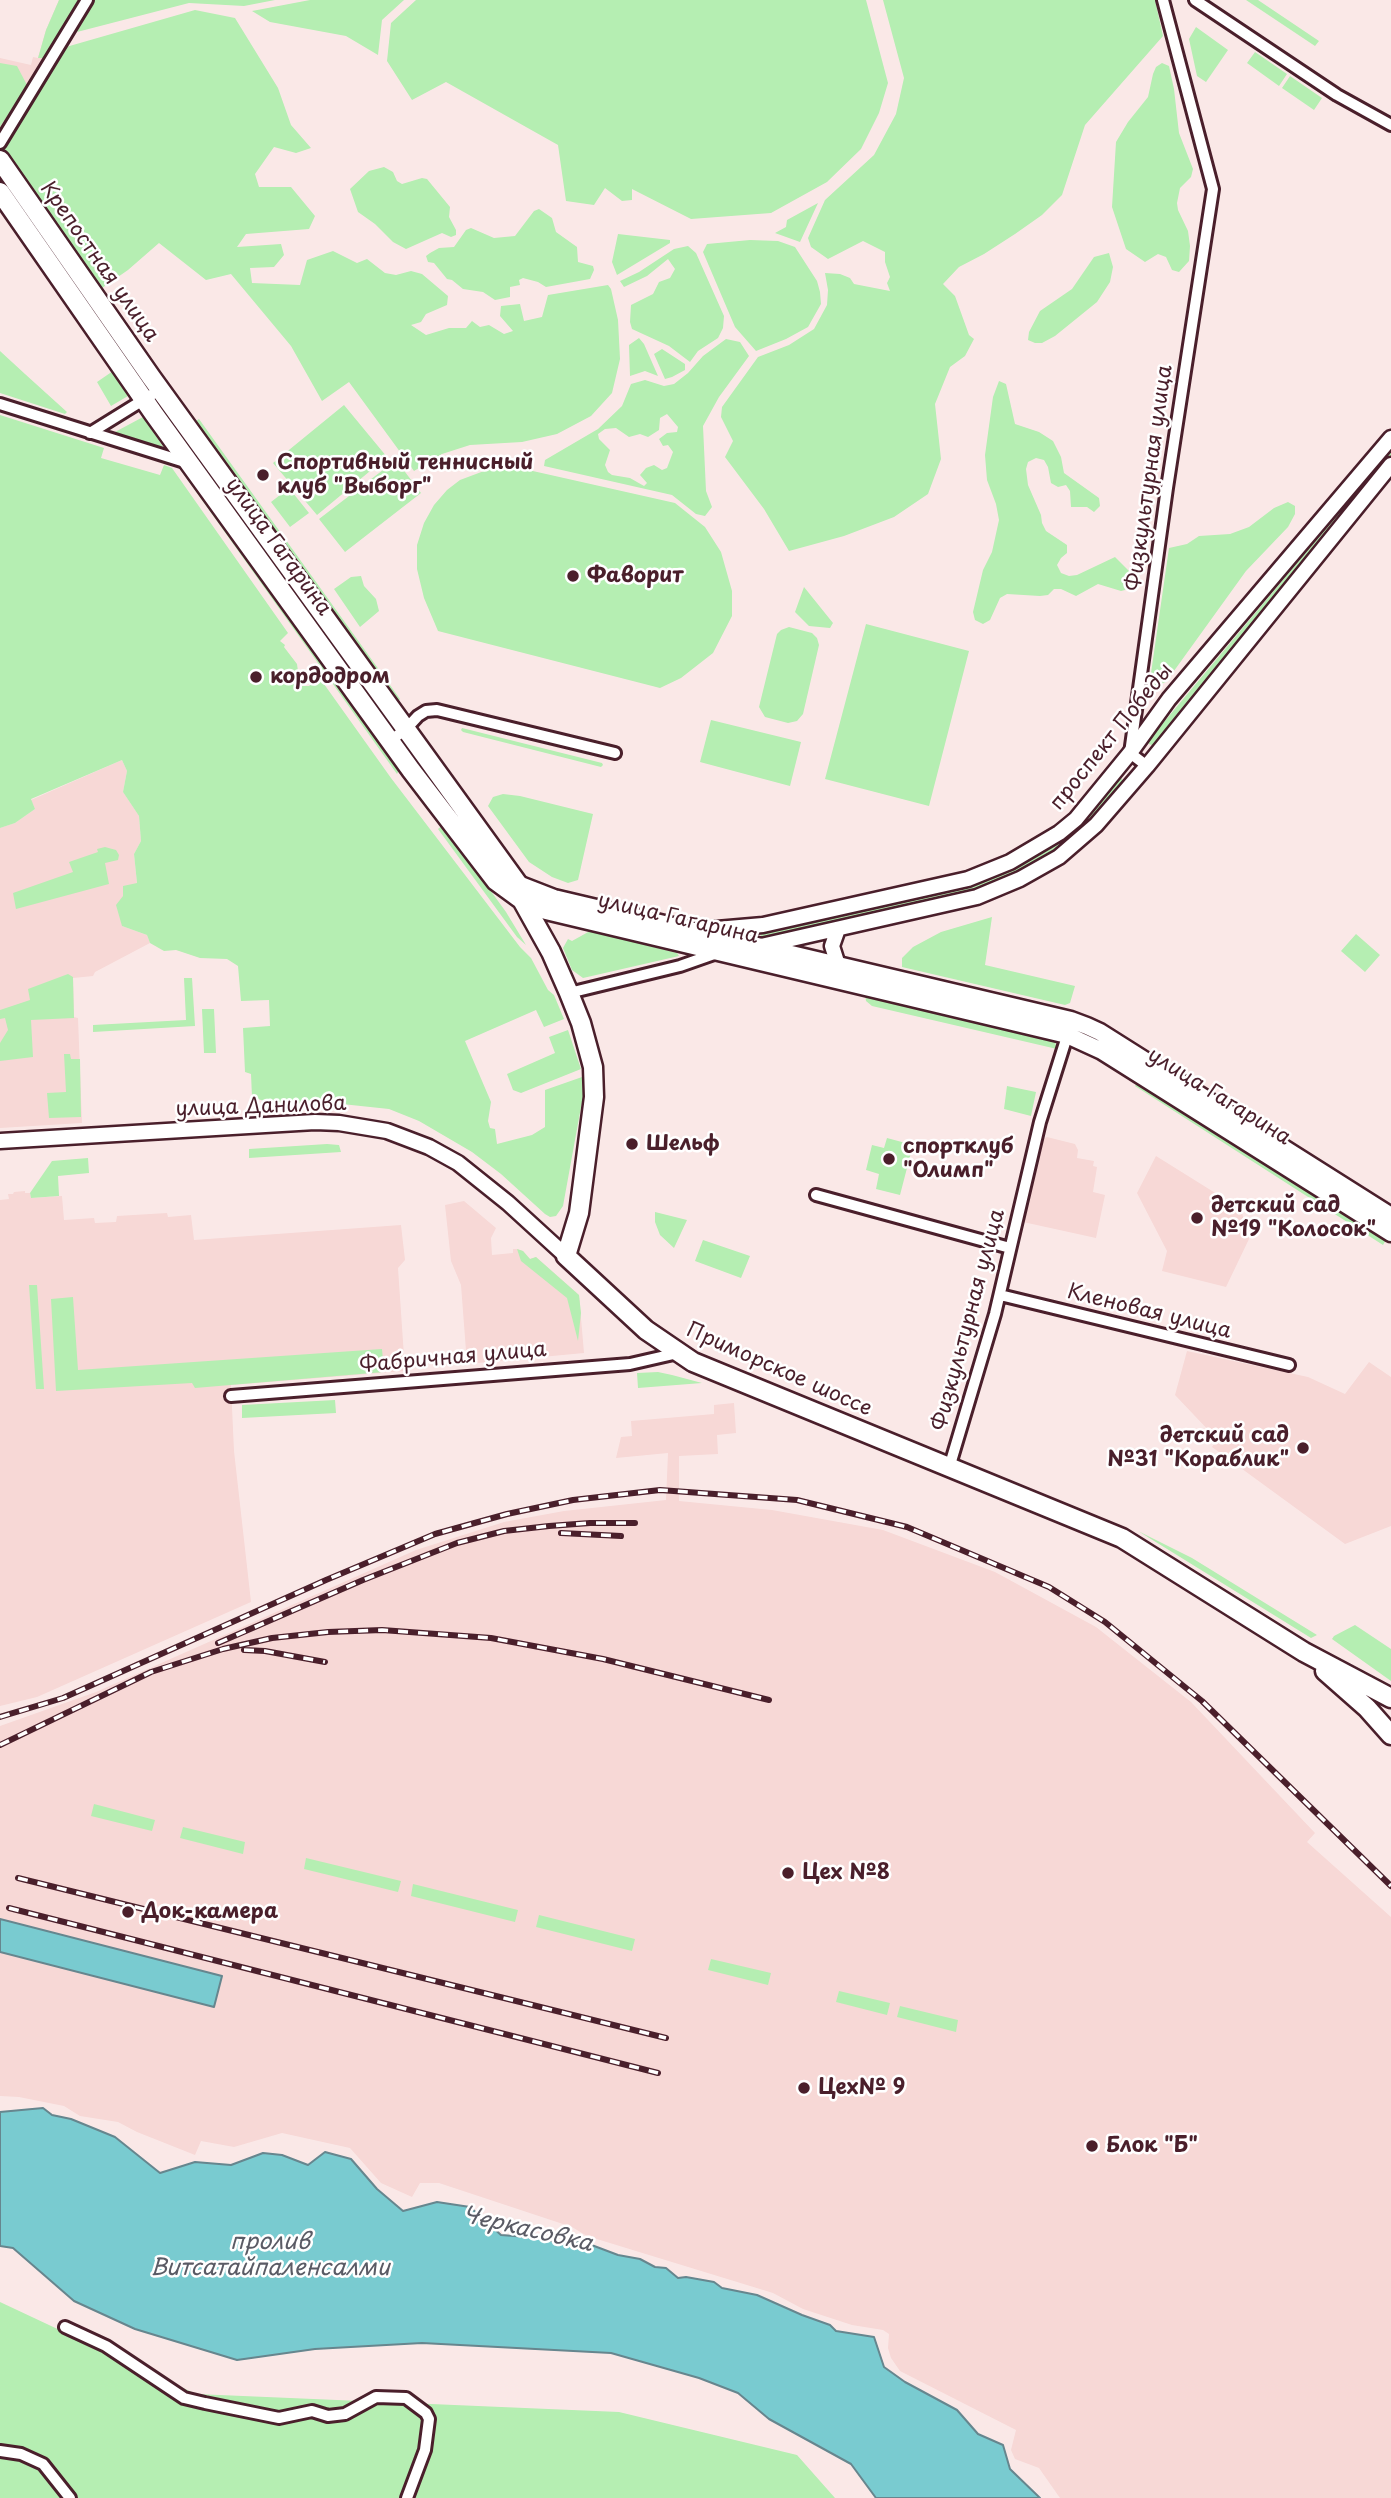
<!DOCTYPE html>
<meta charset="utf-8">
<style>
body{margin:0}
canvas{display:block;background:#fae8e7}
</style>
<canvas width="1391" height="2498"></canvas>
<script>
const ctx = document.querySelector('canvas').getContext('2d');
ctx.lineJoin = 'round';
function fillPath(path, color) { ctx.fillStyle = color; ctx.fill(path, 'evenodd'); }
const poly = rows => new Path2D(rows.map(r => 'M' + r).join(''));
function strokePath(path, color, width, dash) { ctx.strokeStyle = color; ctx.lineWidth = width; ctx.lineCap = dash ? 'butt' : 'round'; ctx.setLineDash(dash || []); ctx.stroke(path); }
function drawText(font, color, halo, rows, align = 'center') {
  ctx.font = font + ' "Playpen Sans",sans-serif'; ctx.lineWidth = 5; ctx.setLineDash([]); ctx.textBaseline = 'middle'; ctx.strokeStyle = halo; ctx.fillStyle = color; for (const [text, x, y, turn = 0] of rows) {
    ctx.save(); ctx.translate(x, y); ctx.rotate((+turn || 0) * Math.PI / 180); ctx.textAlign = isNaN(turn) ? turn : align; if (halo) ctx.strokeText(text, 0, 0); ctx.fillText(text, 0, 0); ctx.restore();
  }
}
fillPath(poly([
 [59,0,80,0,41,68,0,134,0,58,31,65,33,57,38,58,46,30],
 [122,760,127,771,123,792,139,816,141,841,134,854,137,884,123,896,122,926,147,935,150,943,95,972,93,976,73,978,74,1017,78,1018,82,1123,0,1128,0,828,15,823,35,809,31,800],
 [1047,1137,1075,1144,1078,1150,1077,1158,1094,1161,1093,1166,1097,1167,1093,1192,1105,1195,1096,1238,1023,1222,1042,1140],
 [1156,1156,1241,1209,1249,1239,1226,1287,1162,1271,1167,1251,1137,1193],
 [25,1191,25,1193,30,1193,31,1198,62,1196,64,1220,94,1218,95,1223,116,1222,117,1216,167,1213,168,1217,191,1215,194,1240,401,1225,405,1260,398,1268,405,1371,231,1385,234,1451,251,1602,37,1697,0,1706,0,1200,9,1199,8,1194,13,1194,14,1192],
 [464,1201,496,1228,491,1238,492,1255,513,1253,513,1249,517,1249,523,1251,530,1259,536,1257,579,1295,584,1353,467,1364,461,1285,451,1261,445,1205],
 [1187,1351,1308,1377,1345,1394,1369,1362,1391,1377,1391,1526,1345,1544,1212,1447,1215,1442,1212,1434,1175,1395],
 [734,1403,736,1433,717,1435,718,1454,679,1456,679,1501,772,1510,883,1530,995,1572,1096,1627,1191,1702,1315,1833,1307,1842,1391,1917,1391,2498,1060,2498,1039,2468,1015,2459,1011,2450,1016,2430,900,2371,891,2358,888,2348,889,2334,883,2330,852,2325,803,2309,773,2293,587,2236,572,2227,439,2183,420,2183,412,2197,381,2183,350,2148,282,2133,234,2147,201,2141,195,2155,137,2132,118,2122,80,2116,64,2106,19,2097,0,2096,0,1952,214,2007,222,1976,0,1919,0,1726,96,1692,416,1550,504,1522,564,1511,666,1500,668,1453,616,1458,621,1437,632,1436,631,1421,714,1414,714,1405]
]), '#f7d8d6');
fillPath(poly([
 [59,0,78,0,45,58,38,58,46,30],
 [94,0,275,0,244,6,189,3,77,32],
 [310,0,404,0,382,20,378,55,346,36,270,22,252,11],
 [416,0,866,0,888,83,879,113,861,149,827,182,771,213,691,219,632,189,632,200,622,201,605,188,594,205,566,201,558,145,446,82,412,100,387,61,391,23],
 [883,0,1155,0,1163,36,1085,125,1062,195,1042,215,1015,234,984,254,959,267,943,284,955,296,969,335,974,339,965,356,950,367,935,404,941,459,928,494,894,517,844,536,789,551,764,509,725,457,733,441,721,417,722,407,758,357,789,345,814,329,827,305,828,290,825,273,840,274,850,278,854,284,890,291,887,283,890,277,885,262,885,252,863,241,828,259,811,247,808,238,825,200,874,155,896,114,904,78],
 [1246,0,1258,0,1319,41,1315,46],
 [195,10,235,18,278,88,291,125,311,148,296,153,274,147,255,174,259,187,291,187,315,216,309,229,246,234,237,247,281,244,284,255,274,267,250,268,252,283,300,285,307,260,333,251,357,263,367,259,385,273,396,275,411,271,422,274,448,296,447,305,426,314,421,322,411,325,426,335,449,328,466,328,472,321,480,327,489,325,504,334,513,331,500,316,501,306,520,304,524,321,542,317,548,295,608,285,611,289,618,320,620,359,612,393,591,416,557,434,522,442,470,445,442,454,414,471,349,382,322,401,291,346,231,274,206,280,159,243,128,270,102,288,4,148,66,47],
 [1196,27,1228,50,1206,82,1197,76,1189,39],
 [1255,52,1287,74,1279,86,1247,63],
 [0,63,17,66,27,85,0,127],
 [1162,63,1169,66,1174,89,1179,133,1193,169,1191,177,1180,188,1177,203,1178,210,1188,231,1190,246,1189,261,1179,272,1172,270,1166,257,1158,254,1145,262,1126,249,1112,207,1116,142,1128,122,1148,97,1153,74,1156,67],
 [1290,76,1322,98,1314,110,1282,88],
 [384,167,393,172,397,181,402,184,422,178,427,179,450,207,449,217,456,230,456,235,451,237,442,233,406,249,393,242,375,224,358,212,350,189,369,171],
 [818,203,800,242,775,233,786,227,787,220],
 [539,209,552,218,556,232,577,247,578,262,593,266,594,270,590,279,546,287,538,282,523,278,519,280,520,285,510,287,510,297,495,300,483,292,463,289,452,280,447,279,434,263,428,262,426,256,430,253,439,248,454,247,466,230,471,228,494,238,515,236,534,211],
 [618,234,670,240,670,243,617,275,612,262],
 [750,240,778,241,795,247,817,281,820,292,821,304,808,327,786,339,756,351,735,327,703,252,707,244],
 [688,246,696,253,724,316,723,328,718,338,698,351,690,362,669,346,632,329,630,322,631,305,653,294,659,282,670,278,675,269,668,259,647,276,624,287,620,281,639,272,674,249],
 [1109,253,1113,267,1110,282,1097,302,1055,336,1042,343,1035,343,1028,340,1029,332,1040,311,1072,289,1094,257],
 [639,338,644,344,658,376,645,371,630,376,629,345],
 [726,339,740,342,749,356,719,397,703,426,706,491,712,507,705,516,696,514,672,495,544,466,545,460,598,429,622,406,631,384,645,380,664,386,674,384,688,373,703,356],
 [667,414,678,427,677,432,667,433,659,439,663,446,668,445,673,452,667,468,662,470,654,465,646,468,640,475,647,483,644,486,630,478,612,475,608,472,605,465,610,450,599,439,598,434,605,429,616,428,629,437,640,434,648,437,659,430,660,418],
 [662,349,685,364,685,370,672,377,665,379,654,354],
 [0,351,25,374,67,412,65,414,0,393],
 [113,371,128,396,111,406,97,382],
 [999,381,1006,384,1015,424,1039,432,1053,441,1061,457,1064,473,1099,498,1100,506,1094,512,1087,507,1071,507,1070,491,1066,485,1058,487,1051,483,1048,467,1044,460,1036,458,1028,462,1026,469,1028,485,1041,515,1042,523,1046,531,1067,545,1067,553,1061,558,1057,565,1061,573,1069,576,1077,575,1115,557,1133,575,1134,583,1129,589,1121,591,1098,584,1076,596,1061,589,1054,589,1048,595,1040,596,1007,594,1000,598,990,620,983,624,975,620,973,612,983,570,992,552,999,520,996,504,987,480,985,455,993,397],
 [344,405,387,457,317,515,273,463],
 [168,409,394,720,387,726,161,413],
 [0,415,104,448,101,458,160,475,164,465,172,468,288,633,280,641,285,645,284,647,297,664,300,686,309,686,319,677,391,778,520,947,531,958,548,990,554,995,564,1019,544,1027,536,1010,465,1041,491,1102,488,1121,490,1128,495,1129,497,1144,532,1135,545,1127,545,1090,582,1077,583,1096,563,1206,556,1216,550,1217,545,1214,501,1174,472,1152,419,1121,389,1109,323,1102,276,1105,252,1097,251,1074,245,1072,243,1028,270,1026,269,1000,241,1001,238,966,227,959,200,958,176,950,164,951,150,943,147,935,122,926,116,905,123,896,123,886,137,883,134,854,141,841,139,816,123,792,127,771,122,760,31,799,35,809,15,823,0,828],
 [143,417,164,448,116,435,115,432],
 [199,419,400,699,396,705,193,423],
 [1391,451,1391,463,1154,746,1149,744,1148,741],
 [396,460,421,493,345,552,319,519],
 [177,465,185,468,400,768,397,774],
 [515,467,675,503,705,527,721,552,732,591,732,616,713,653,681,678,660,688,438,631,424,598,417,569,417,545,424,523,434,505,447,490,460,480,492,468],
 [289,488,309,513,290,527,271,502],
 [1288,502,1295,506,1295,514,1288,527,1246,571,1166,682,1152,687,1150,680,1169,548,1187,544,1199,536,1230,534,1249,527,1274,508],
 [361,576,364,586,376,599,379,611,360,627,334,589,351,577],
 [804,587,833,623,830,628,809,626,795,612],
 [866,624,969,651,929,806,825,779],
 [789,627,812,633,817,638,819,645,803,714,797,721,788,723,765,717,759,707,777,634,781,630],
 [711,720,801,742,790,786,700,762],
 [462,728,602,763,603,765,601,767,463,732,461,730],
 [1120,776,1123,781,1121,785,1080,831,1058,849,1005,879,970,892,761,937,761,933,764,930,1001,872],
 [503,794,520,796,593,814,578,880,568,883,552,877,529,862,488,806,493,797],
 [443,825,506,912,526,945,517,937,438,829],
 [105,847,116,850,119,855,118,860,105,863,109,884,16,909,13,893,73,872,69,862,98,852,97,849],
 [992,917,985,965,1075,986,1070,1003,1065,1005,902,967,902,958,913,947,941,932],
 [590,931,677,953,679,956,583,978,572,970,563,948,568,939,572,941],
 [1356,934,1380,955,1365,972,1341,951],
 [68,974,73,977,74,1018,31,1020,33,1057,0,1061,0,1043,8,1030,5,1018,0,1019,0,1010,30,1000,28,989],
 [184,978,192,978,195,1026,93,1032,93,1025,186,1020],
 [865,994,1052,1040,1055,1042,1057,1049,872,1006,866,1001],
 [202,1009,214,1009,216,1053,204,1053],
 [568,1030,581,1069,521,1093,513,1090,507,1074,555,1053,549,1037],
 [64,1054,70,1054,71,1059,80,1059,81,1117,49,1118,47,1093,66,1092],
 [1138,1082,1387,1238,1383,1245,1135,1086],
 [1007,1086,1036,1092,1031,1116,1004,1109],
 [887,1138,913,1145,900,1195,876,1189,879,1174,866,1170,872,1145,884,1148],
 [327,1144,339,1145,341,1152,249,1158,249,1149],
 [88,1158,89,1173,58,1176,59,1196,31,1198,30,1193,52,1161],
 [655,1212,687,1220,674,1248,660,1235,655,1222],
 [703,1240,750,1256,741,1278,695,1261],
 [517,1249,523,1251,530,1259,536,1257,579,1295,581,1313,578,1341,567,1298,521,1261],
 [29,1285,37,1285,44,1389,36,1389],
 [73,1297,78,1370,382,1349,384,1372,195,1388,192,1383,56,1391,51,1299],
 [658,1372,672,1375,702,1383,638,1388,637,1373],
 [335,1400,336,1413,242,1418,242,1405],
 [1138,1531,1192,1558,1317,1635,1311,1638],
 [1355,1625,1391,1649,1391,1681,1332,1639,1334,1636],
 [94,1804,155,1820,152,1831,91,1816],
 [183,1827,245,1842,243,1854,180,1838],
 [306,1858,401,1881,398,1892,304,1869],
 [413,1884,518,1910,515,1922,411,1896],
 [539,1915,635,1939,632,1951,536,1927],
 [711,1959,771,1973,768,1985,708,1970],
 [839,1991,890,2003,887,2015,836,2002],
 [900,2006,958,2020,956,2032,897,2017],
 [0,2302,196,2394,619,2412,797,2455,835,2498,0,2498]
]), '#b5eeb2');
const water = poly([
 [0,1919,222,1976,214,2007,0,1952,0,1919],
 [43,2108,52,2115,71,2119,115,2137,160,2173,195,2162,231,2165,263,2153,282,2155,308,2165,325,2152,351,2159,377,2189,403,2211,437,2202,470,2207,501,2235,540,2238,563,2244,581,2241,618,2255,640,2259,655,2267,666,2268,678,2278,686,2277,714,2282,722,2288,757,2295,802,2315,830,2325,836,2331,874,2337,884,2367,905,2382,957,2410,978,2434,1003,2445,1010,2469,1040,2498,876,2498,851,2464,769,2419,738,2393,699,2378,611,2353,422,2343,315,2349,237,2360,135,2329,74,2301,13,2248,0,2246,0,2112,43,2108]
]);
fillPath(water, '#79cbd0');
strokePath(water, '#66868e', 2);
const minor = poly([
 [1195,0,1337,95,1391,125],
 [0,143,87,0],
 [0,404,188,463],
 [90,433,161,389],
 [390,741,406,729,418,716,426,711,437,710,615,753],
 [1147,766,1130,753,1167,488,1213,189,1163,0],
 [569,993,680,966,717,953],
 [816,1195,1010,1248],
 [1000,1295,1289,1365],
 [231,1396,630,1364,678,1353],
 [949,1468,995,1314,1040,1122,1069,1030],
 [65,2327,106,2346,184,2398,205,2403,279,2418,312,2411,328,2416,345,2414,376,2397,406,2398,426,2413,429,2419,425,2450,407,2498],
 [0,2451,21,2454,43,2464,70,2498]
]);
const tertiary = poly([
 [838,929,832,946,838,965],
 [705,930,763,925,968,879,1010,862,1059,833,1076,819,1130,753,1169,699,1391,438],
 [761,946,977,897,1020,879,1059,857,1096,825,1147,766,1391,465],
 [0,1141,315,1122,339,1123,387,1131,429,1147,458,1163,508,1203,566,1256]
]);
const secondary = poly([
 [518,884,554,898,1071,1020,1087,1026,1100,1032,1391,1216],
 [522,900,546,911,1067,1035,1102,1051,1391,1233]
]);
const primary = poly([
 [0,160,151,377,518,884,522,900,551,952,569,993,581,1023,593,1067,594,1097,579,1213,566,1256,646,1330,693,1362,1122,1538,1304,1652,1391,1698],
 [0,192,154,414,411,770,496,881,522,900],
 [1325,1671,1367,1708,1391,1735]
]);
strokePath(minor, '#4a1f2b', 16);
strokePath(tertiary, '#4a1f2b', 19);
strokePath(secondary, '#4a1f2b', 21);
strokePath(primary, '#4a1f2b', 23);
strokePath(minor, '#fff', 10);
strokePath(tertiary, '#fff', 14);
strokePath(secondary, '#fff', 16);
strokePath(primary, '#fff', 18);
const rail = poly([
 [561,1533,621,1536],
 [218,1643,363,1580,457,1543,504,1531,549,1526,590,1523,635,1523],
 [244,1650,265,1651,325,1662],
 [0,1717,63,1698,326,1580,435,1534,507,1514,573,1500,660,1490,797,1500,907,1527,1049,1587,1105,1622,1202,1701,1391,1886],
 [0,1745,151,1672,223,1649,272,1638,328,1632,382,1630,491,1638,603,1659,769,1700],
 [18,1878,666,2038],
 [9,1908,658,2073]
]);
strokePath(rail, '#4a1f2b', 6);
strokePath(rail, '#fff', 3.5, [10]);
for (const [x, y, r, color] of [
 [263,475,7,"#4a1f2b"],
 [573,576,7,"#4a1f2b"],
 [256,677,7,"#4a1f2b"],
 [632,1144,7,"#4a1f2b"],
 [889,1159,7,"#4a1f2b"],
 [1197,1218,7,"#4a1f2b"],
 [1303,1448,7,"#4a1f2b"],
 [788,1873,7,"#4a1f2b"],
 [128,1912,7,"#4a1f2b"],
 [804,2088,7,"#4a1f2b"],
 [1092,2146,7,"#4a1f2b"]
]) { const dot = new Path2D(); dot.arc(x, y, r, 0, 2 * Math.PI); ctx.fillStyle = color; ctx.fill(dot); strokePath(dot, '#fff', 2.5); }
drawText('21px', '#4a1f2b', '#fff', [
 ["Крепостная улица",99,262,55],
 ["Физкультурная улица",1150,478,-82],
 ["улица Гагарина",278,547,54],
 ["проспект Победы",1112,737,-51],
 ["улица Гагарина",678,919,13],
 ["улица Гагарина",1219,1097,32],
 ["улица Данилова",261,1107,-2],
 ["Кленовая улица",1149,1312,14],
 ["Физкультурная улица",969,1320,-75],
 ["Фабричная улица",453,1358,-5],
 ["Приморское шоссе",779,1370,24]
]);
drawText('bold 21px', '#4a1f2b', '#fff', [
 ["Спортивный теннисный",277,463],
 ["клуб \"Выборг\"",277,487],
 ["Фаворит",587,576],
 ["кордодром",270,677],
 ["Шельф",646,1144],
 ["спортклуб",903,1147],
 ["\"Олимп\"",903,1171],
 ["детский сад",1211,1206],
 ["№19 \"Колосок\"",1211,1230],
 ["детский сад",1289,1436,"right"],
 ["№31 \"Кораблик\"",1289,1460,"right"],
 ["Цех №8",802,1873],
 ["Док-камера",142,1912],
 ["Цех№ 9",818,2088],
 ["Блок \"Б\"",1106,2146]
], 'left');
drawText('italic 23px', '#5a5b65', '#fff', [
 ["Черкасовка",527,2230,13],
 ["пролив",270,2243],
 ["Витсатайпаленсалми",270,2269]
]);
</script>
